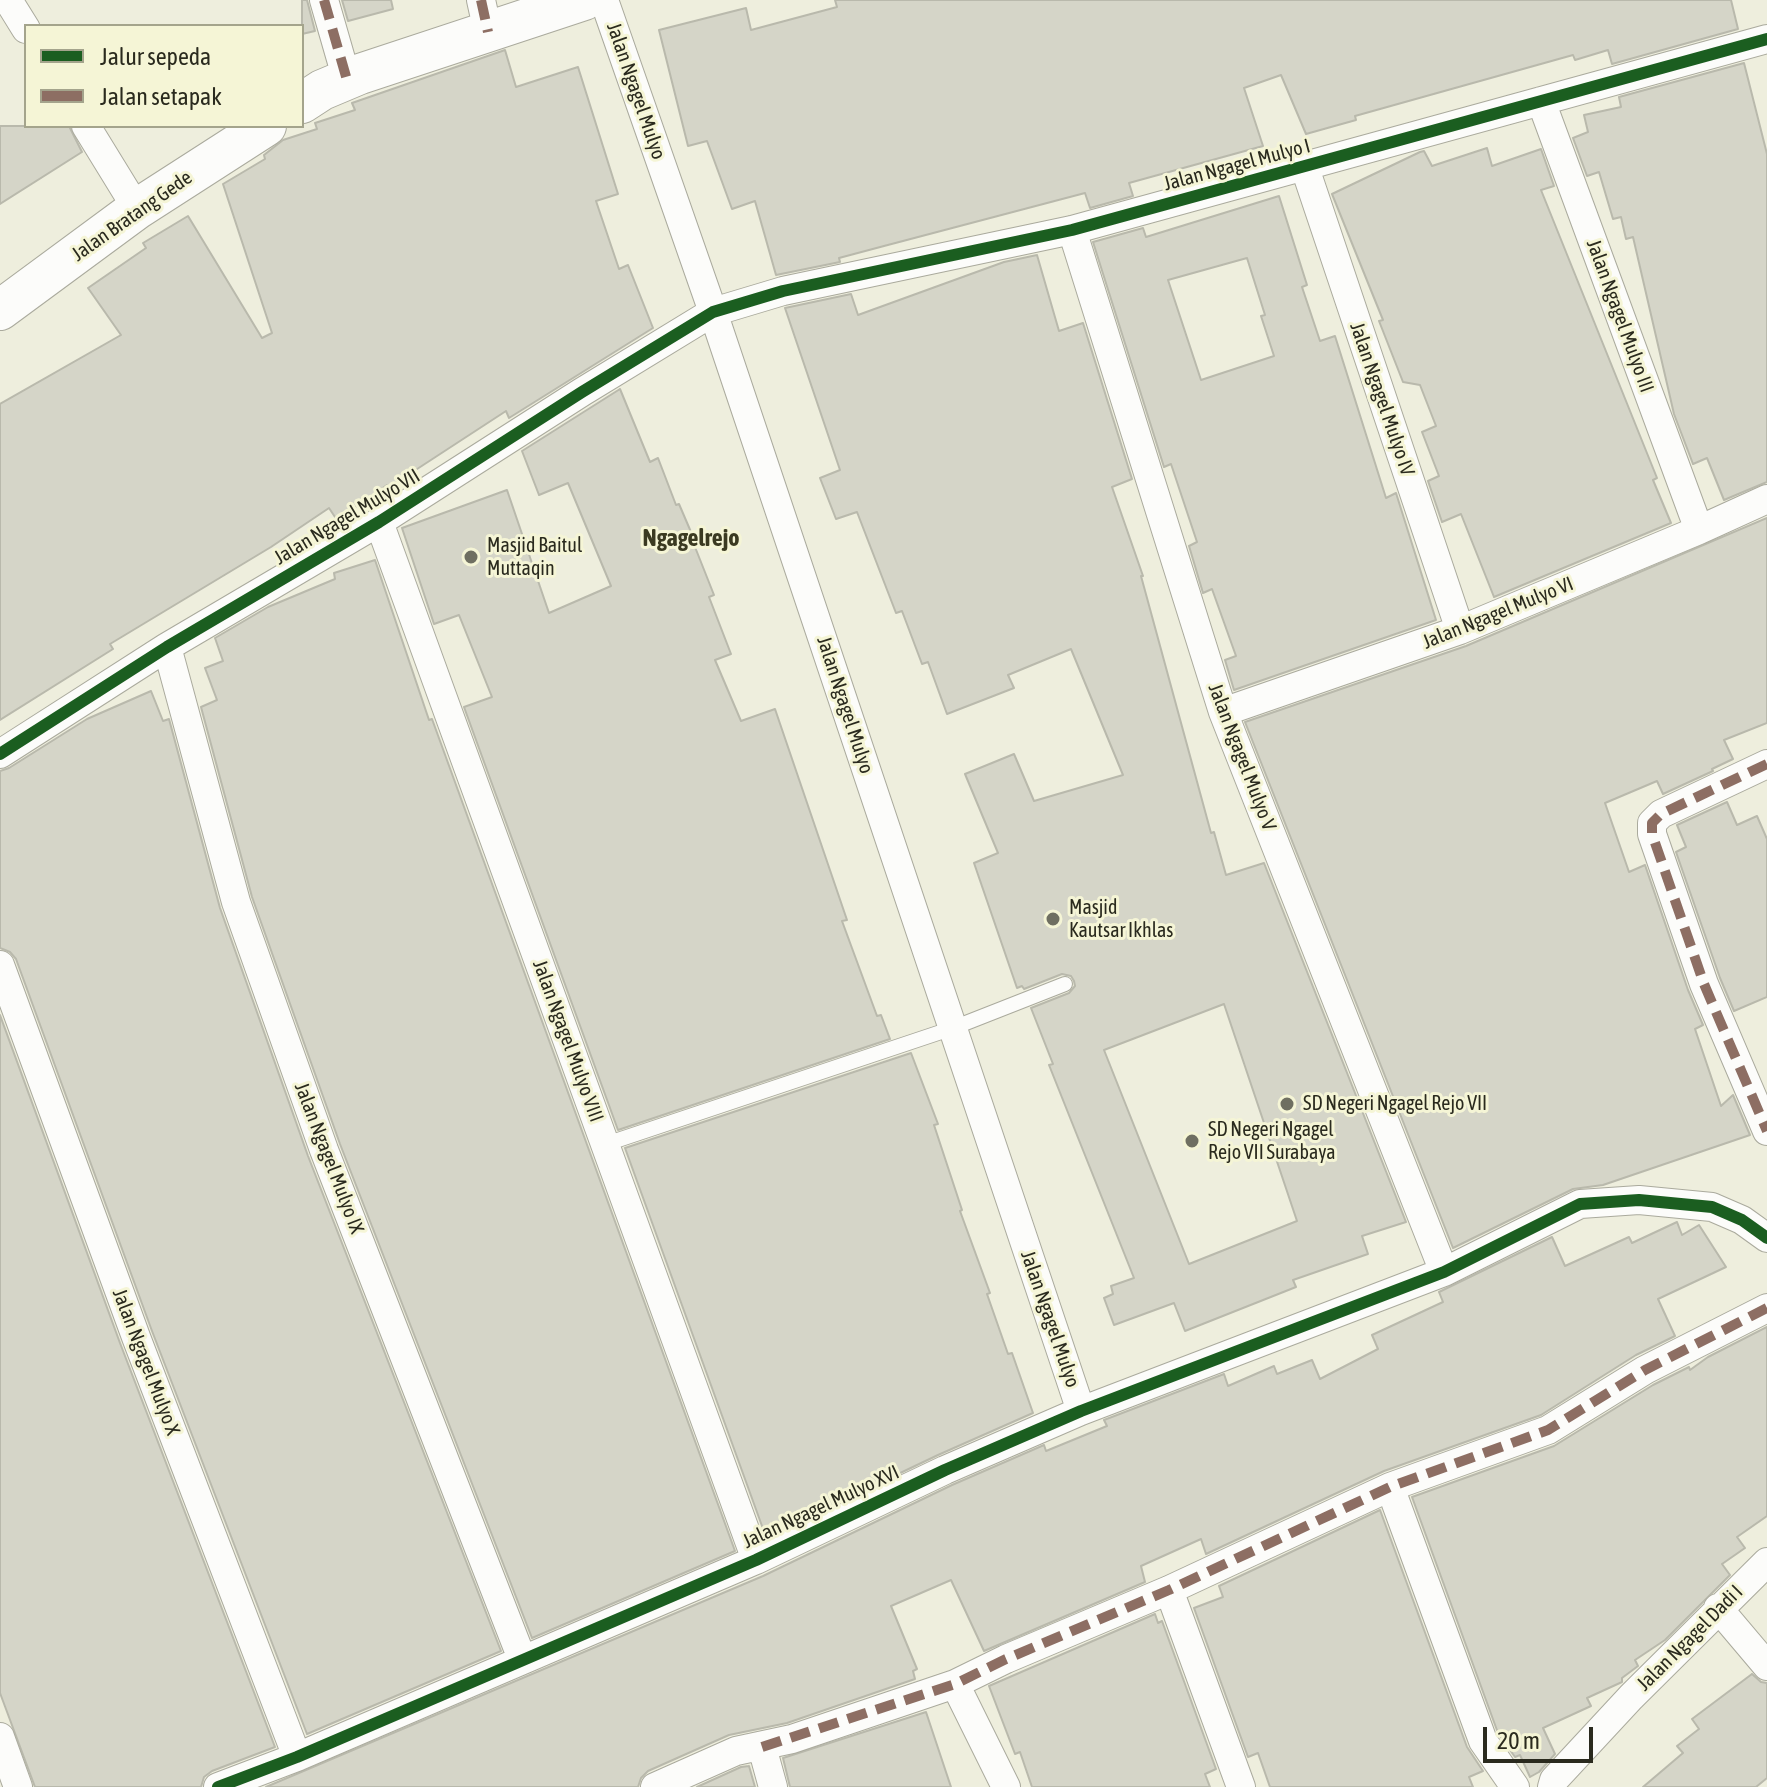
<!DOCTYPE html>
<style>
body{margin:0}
#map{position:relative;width:1767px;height:1787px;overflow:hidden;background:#eed;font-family:"Asap Condensed",sans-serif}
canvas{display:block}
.legend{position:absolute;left:24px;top:24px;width:280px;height:104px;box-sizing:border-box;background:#f5f5d6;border:2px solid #a4a48c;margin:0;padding:10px 14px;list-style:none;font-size:24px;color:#2a2a1e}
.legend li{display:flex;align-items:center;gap:16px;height:40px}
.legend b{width:40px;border:2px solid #a4a48c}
.scale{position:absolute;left:1483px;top:1727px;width:110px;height:36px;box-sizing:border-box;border:4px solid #2a2a1e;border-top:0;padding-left:10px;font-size:24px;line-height:28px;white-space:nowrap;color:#2a2a1e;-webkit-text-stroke:6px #f5f5d6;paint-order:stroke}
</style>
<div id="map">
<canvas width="1767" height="1787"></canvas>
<ul class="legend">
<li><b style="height:10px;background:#1b5e20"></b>Jalur sepeda</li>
<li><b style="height:10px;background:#8d6e63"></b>Jalan setapak</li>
</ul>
<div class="scale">20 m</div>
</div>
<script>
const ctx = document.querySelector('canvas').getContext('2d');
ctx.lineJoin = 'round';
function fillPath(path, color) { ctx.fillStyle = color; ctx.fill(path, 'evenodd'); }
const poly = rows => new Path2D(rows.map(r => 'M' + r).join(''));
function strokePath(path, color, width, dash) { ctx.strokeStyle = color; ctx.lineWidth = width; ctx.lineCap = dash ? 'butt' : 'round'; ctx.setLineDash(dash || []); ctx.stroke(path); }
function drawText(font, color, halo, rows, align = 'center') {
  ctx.font = font + ' "Asap Condensed",sans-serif'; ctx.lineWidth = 6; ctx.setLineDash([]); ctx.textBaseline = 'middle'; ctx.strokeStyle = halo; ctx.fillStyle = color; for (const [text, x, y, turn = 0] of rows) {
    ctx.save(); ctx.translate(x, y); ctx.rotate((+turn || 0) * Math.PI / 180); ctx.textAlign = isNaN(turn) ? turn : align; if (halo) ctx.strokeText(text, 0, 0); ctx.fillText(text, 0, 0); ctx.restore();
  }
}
const building = poly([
 [302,0,307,0,315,31,302,34,302,0],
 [342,0,391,0,393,9,348,21,342,0],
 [835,0,1731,0,1738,29,1612,64,1608,50,1575,60,1573,55,1355,116,1356,120,1306,134,1281,75,1244,88,1263,146,1129,183,1133,196,1090,208,1085,193,884,246,839,258,840,262,776,275,755,201,732,209,707,141,688,146,659,30,746,8,751,30,837,7,835,0],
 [505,50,516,87,578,67,618,194,596,201,619,269,628,265,653,328,509,418,506,411,388,488,387,485,337,520,329,508,271,547,110,644,113,649,0,720,0,404,121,335,88,288,146,248,143,243,188,216,262,338,272,333,223,184,265,159,264,155,283,140,317,129,315,123,355,110,352,103,505,50],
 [1744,63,1767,154,1767,482,1724,500,1707,458,1693,464,1674,414,1633,237,1626,239,1621,217,1613,219,1599,172,1587,176,1573,138,1588,132,1584,115,1621,107,1619,97,1744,63],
 [0,126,69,126,82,152,0,204,0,126],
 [1487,148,1492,166,1541,149,1554,186,1541,190,1657,478,1653,480,1671,523,1494,597,1461,514,1442,522,1428,481,1439,476,1422,432,1436,426,1420,385,1403,382,1379,321,1383,320,1332,194,1420,152,1424,151,1432,166,1487,148],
 [1279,196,1307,285,1302,287,1320,341,1335,336,1386,498,1396,493,1436,620,1234,690,1225,660,1236,656,1212,589,1203,593,1189,546,1197,542,1171,464,1164,467,1093,242,1143,228,1146,237,1279,196],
 [1247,258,1265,315,1261,316,1274,356,1201,380,1168,280,1247,258],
 [1037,255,1059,331,1083,323,1132,479,1112,487,1143,576,1141,576,1211,833,1214,832,1226,875,1264,863,1406,1222,1362,1236,1368,1254,1293,1280,1296,1287,1185,1331,1174,1303,1114,1325,1104,1298,1113,1294,1111,1286,1134,1278,1049,1065,1053,1064,1031,1008,1069,993,1075,986,1074,981,1071,976,1062,974,1024,989,1022,986,1017,988,974,863,998,853,965,774,1014,754,1034,801,1123,775,1071,649,1008,675,1014,688,947,714,928,662,922,664,902,611,896,613,857,512,836,519,820,478,840,470,785,308,851,294,858,315,1004,262,1037,255],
 [1224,1004,1297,1221,1189,1264,1104,1050,1224,1004],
 [620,389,650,462,658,458,676,505,679,504,697,546,695,547,714,595,709,597,731,654,715,660,741,721,775,709,847,920,842,921,877,1016,881,1015,890,1039,618,1130,464,707,492,697,459,615,434,624,402,528,507,490,549,613,611,586,568,483,539,495,522,451,620,389],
 [1767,518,1767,723,1724,740,1733,759,1712,769,1713,771,1663,794,1657,781,1605,803,1629,872,1645,865,1688,990,1703,1025,1695,1029,1721,1106,1733,1095,1750,1135,1603,1185,1573,1189,1453,1248,1245,722,1466,646,1767,518],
 [375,560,429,720,432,719,735,1551,532,1638,340,1144,252,897,201,707,217,700,205,668,223,661,215,638,268,607,335,579,334,573,375,560],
 [151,691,163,721,169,719,220,908,308,1156,501,1651,307,1734,152,1331,16,959,10,952,0,948,0,771,9,768,87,719,151,691],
 [1727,802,1737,825,1757,816,1767,839,1767,997,1734,1011,1720,978,1676,852,1686,847,1677,825,1727,802],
 [0,1015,120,1343,275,1747,212,1771,204,1777,201,1787,35,1787,0,1693,0,1015],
 [911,1053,938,1124,934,1125,962,1210,960,1211,990,1293,987,1294,1008,1354,1012,1353,1033,1413,938,1455,766,1537,625,1148,911,1053],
 [1677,1222,1682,1235,1699,1225,1726,1267,1658,1299,1675,1336,1636,1355,1541,1415,1384,1471,1206,1554,1201,1539,1141,1566,1145,1582,984,1651,951,1580,891,1606,917,1669,913,1671,915,1679,787,1723,729,1735,648,1771,641,1778,638,1787,266,1787,763,1576,952,1485,1044,1445,1046,1451,1107,1426,1104,1420,1224,1374,1228,1386,1274,1366,1277,1374,1312,1360,1320,1379,1378,1349,1372,1335,1443,1302,1439,1292,1552,1237,1565,1266,1629,1237,1632,1243,1677,1222],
 [1767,1327,1767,1516,1737,1537,1745,1548,1722,1564,1730,1575,1665,1640,1635,1660,1638,1666,1622,1678,1622,1682,1587,1698,1591,1706,1543,1728,1555,1754,1539,1772,1530,1777,1520,1755,1515,1757,1498,1733,1412,1497,1554,1446,1653,1385,1689,1367,1690,1370,1708,1357,1767,1327],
 [1380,1510,1467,1747,1483,1771,1469,1777,1473,1787,1270,1787,1258,1753,1248,1757,1194,1608,1223,1597,1219,1586,1380,1510],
 [1155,1614,1158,1623,1162,1621,1216,1769,1205,1774,1210,1787,1032,1787,1020,1752,1015,1754,989,1686,1155,1614],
 [1752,1674,1761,1682,1767,1683,1767,1778,1756,1787,1643,1787,1683,1753,1677,1746,1699,1729,1692,1719,1752,1674],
 [926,1712,951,1787,790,1787,783,1758,926,1712],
 [749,1766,755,1787,697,1787,741,1767,749,1766]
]);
fillPath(building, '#d5d5c8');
strokePath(building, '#b9b9ac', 2);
const lane = poly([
 [606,1144,953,1028,1065,984]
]);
const street = poly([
 [8,0,26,29],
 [324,0,347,80],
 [481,0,488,32],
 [604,0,713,312,1081,1411],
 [1541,101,1699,530],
 [86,126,137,209],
 [1305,168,1460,630],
 [1072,230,1223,712,1444,1272],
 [379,522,756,1560],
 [167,647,236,902,324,1150,522,1659],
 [1223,712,1460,630,1699,530,1767,499],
 [0,754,167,647,379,522,582,392,713,312,783,291,1072,230,1767,39],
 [1767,764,1661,814,1652,823,1652,834,1704,984,1767,1131],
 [0,965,136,1337,297,1757],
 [1390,1487,1483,1741,1515,1787],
 [1169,1590,1241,1787],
 [1718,1608,1767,1666],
 [955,1684,1006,1787],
 [0,1737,18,1787],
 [762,1747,773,1787],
 [218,1787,297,1757,756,1560,945,1470,1081,1411,1444,1272,1580,1204,1639,1200,1712,1207,1742,1220,1767,1238],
 [655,1787,736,1751,792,1739,955,1684,1006,1659,1169,1590,1390,1487,1548,1430,1645,1370,1767,1308],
 [1552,1787,1554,1780,1631,1697,1767,1562]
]);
const secondary = poly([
 [302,103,322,90,360,74,584,0],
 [0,310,137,209,266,126]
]);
strokePath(lane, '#aaaa9d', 16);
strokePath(street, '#aaaa9d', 30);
strokePath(secondary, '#aaaa9d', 42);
strokePath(lane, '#fcfcfa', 14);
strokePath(street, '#fcfcfa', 28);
strokePath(secondary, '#fcfcfa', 40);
strokePath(poly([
 [324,0,347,80],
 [481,0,488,32],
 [1767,764,1661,814,1652,823,1652,834,1704,984,1767,1131],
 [762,1747,955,1684,1006,1659,1169,1590,1390,1487,1548,1430,1645,1370,1767,1308]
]), '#8d6e63', 10, [20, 10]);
strokePath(poly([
 [0,754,167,647,379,522,582,392,713,312,783,291,1072,230,1767,39],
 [218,1787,297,1757,756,1560,945,1470,1081,1411,1444,1272,1580,1204,1639,1200,1712,1207,1742,1220,1767,1238]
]), '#1b5e20', 12);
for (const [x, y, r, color] of [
 [471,557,8,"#6f6f61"],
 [1053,919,8,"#6f6f61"],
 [1287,1104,8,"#6f6f61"],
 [1192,1141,8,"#6f6f61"]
]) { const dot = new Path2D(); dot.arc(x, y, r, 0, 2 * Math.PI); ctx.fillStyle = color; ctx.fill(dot); strokePath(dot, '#f5f5d6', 3); }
drawText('20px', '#2a2a1e', '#f5f5d6', [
 ["Jalan Ngagel Mulyo",636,91,71],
 ["Jalan Ngagel Mulyo I",1237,165,-15],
 ["Jalan Bratang Gede",132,216,-35],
 ["Jalan Ngagel Mulyo III",1620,316,70],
 ["Jalan Ngagel Mulyo IV",1382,399,71],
 ["Jalan Ngagel Mulyo VII",347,517,-31],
 ["Jalan Ngagel Mulyo VI",1498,613,-22],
 ["Jalan Ngagel Mulyo",845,705,72],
 ["Jalan Ngagel Mulyo V",1242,757,69],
 ["Jalan Ngagel Mulyo VIII",568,1041,70],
 ["Jalan Ngagel Mulyo IX",329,1158,69],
 ["Jalan Ngagel Mulyo",1050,1319,71],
 ["Jalan Ngagel Mulyo X",146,1362,69],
 ["Jalan Ngagel Mulyo XVI",821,1507,-25],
 ["Jalan Ngagel Dadi I",1690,1638,-45]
]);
drawText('20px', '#2a2a1e', '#f5f5d6', [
 ["Masjid Baitul",487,546],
 ["Muttaqin",487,569],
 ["Masjid",1069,908],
 ["Kautsar Ikhlas",1069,931],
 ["SD Negeri Ngagel Rejo VII",1303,1104],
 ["SD Negeri Ngagel",1208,1130],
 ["Rejo VII Surabaya",1208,1153]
], 'left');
drawText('bold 24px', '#3b3a21', '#f5f5d6', [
 ["Ngagelrejo",691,538]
]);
</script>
